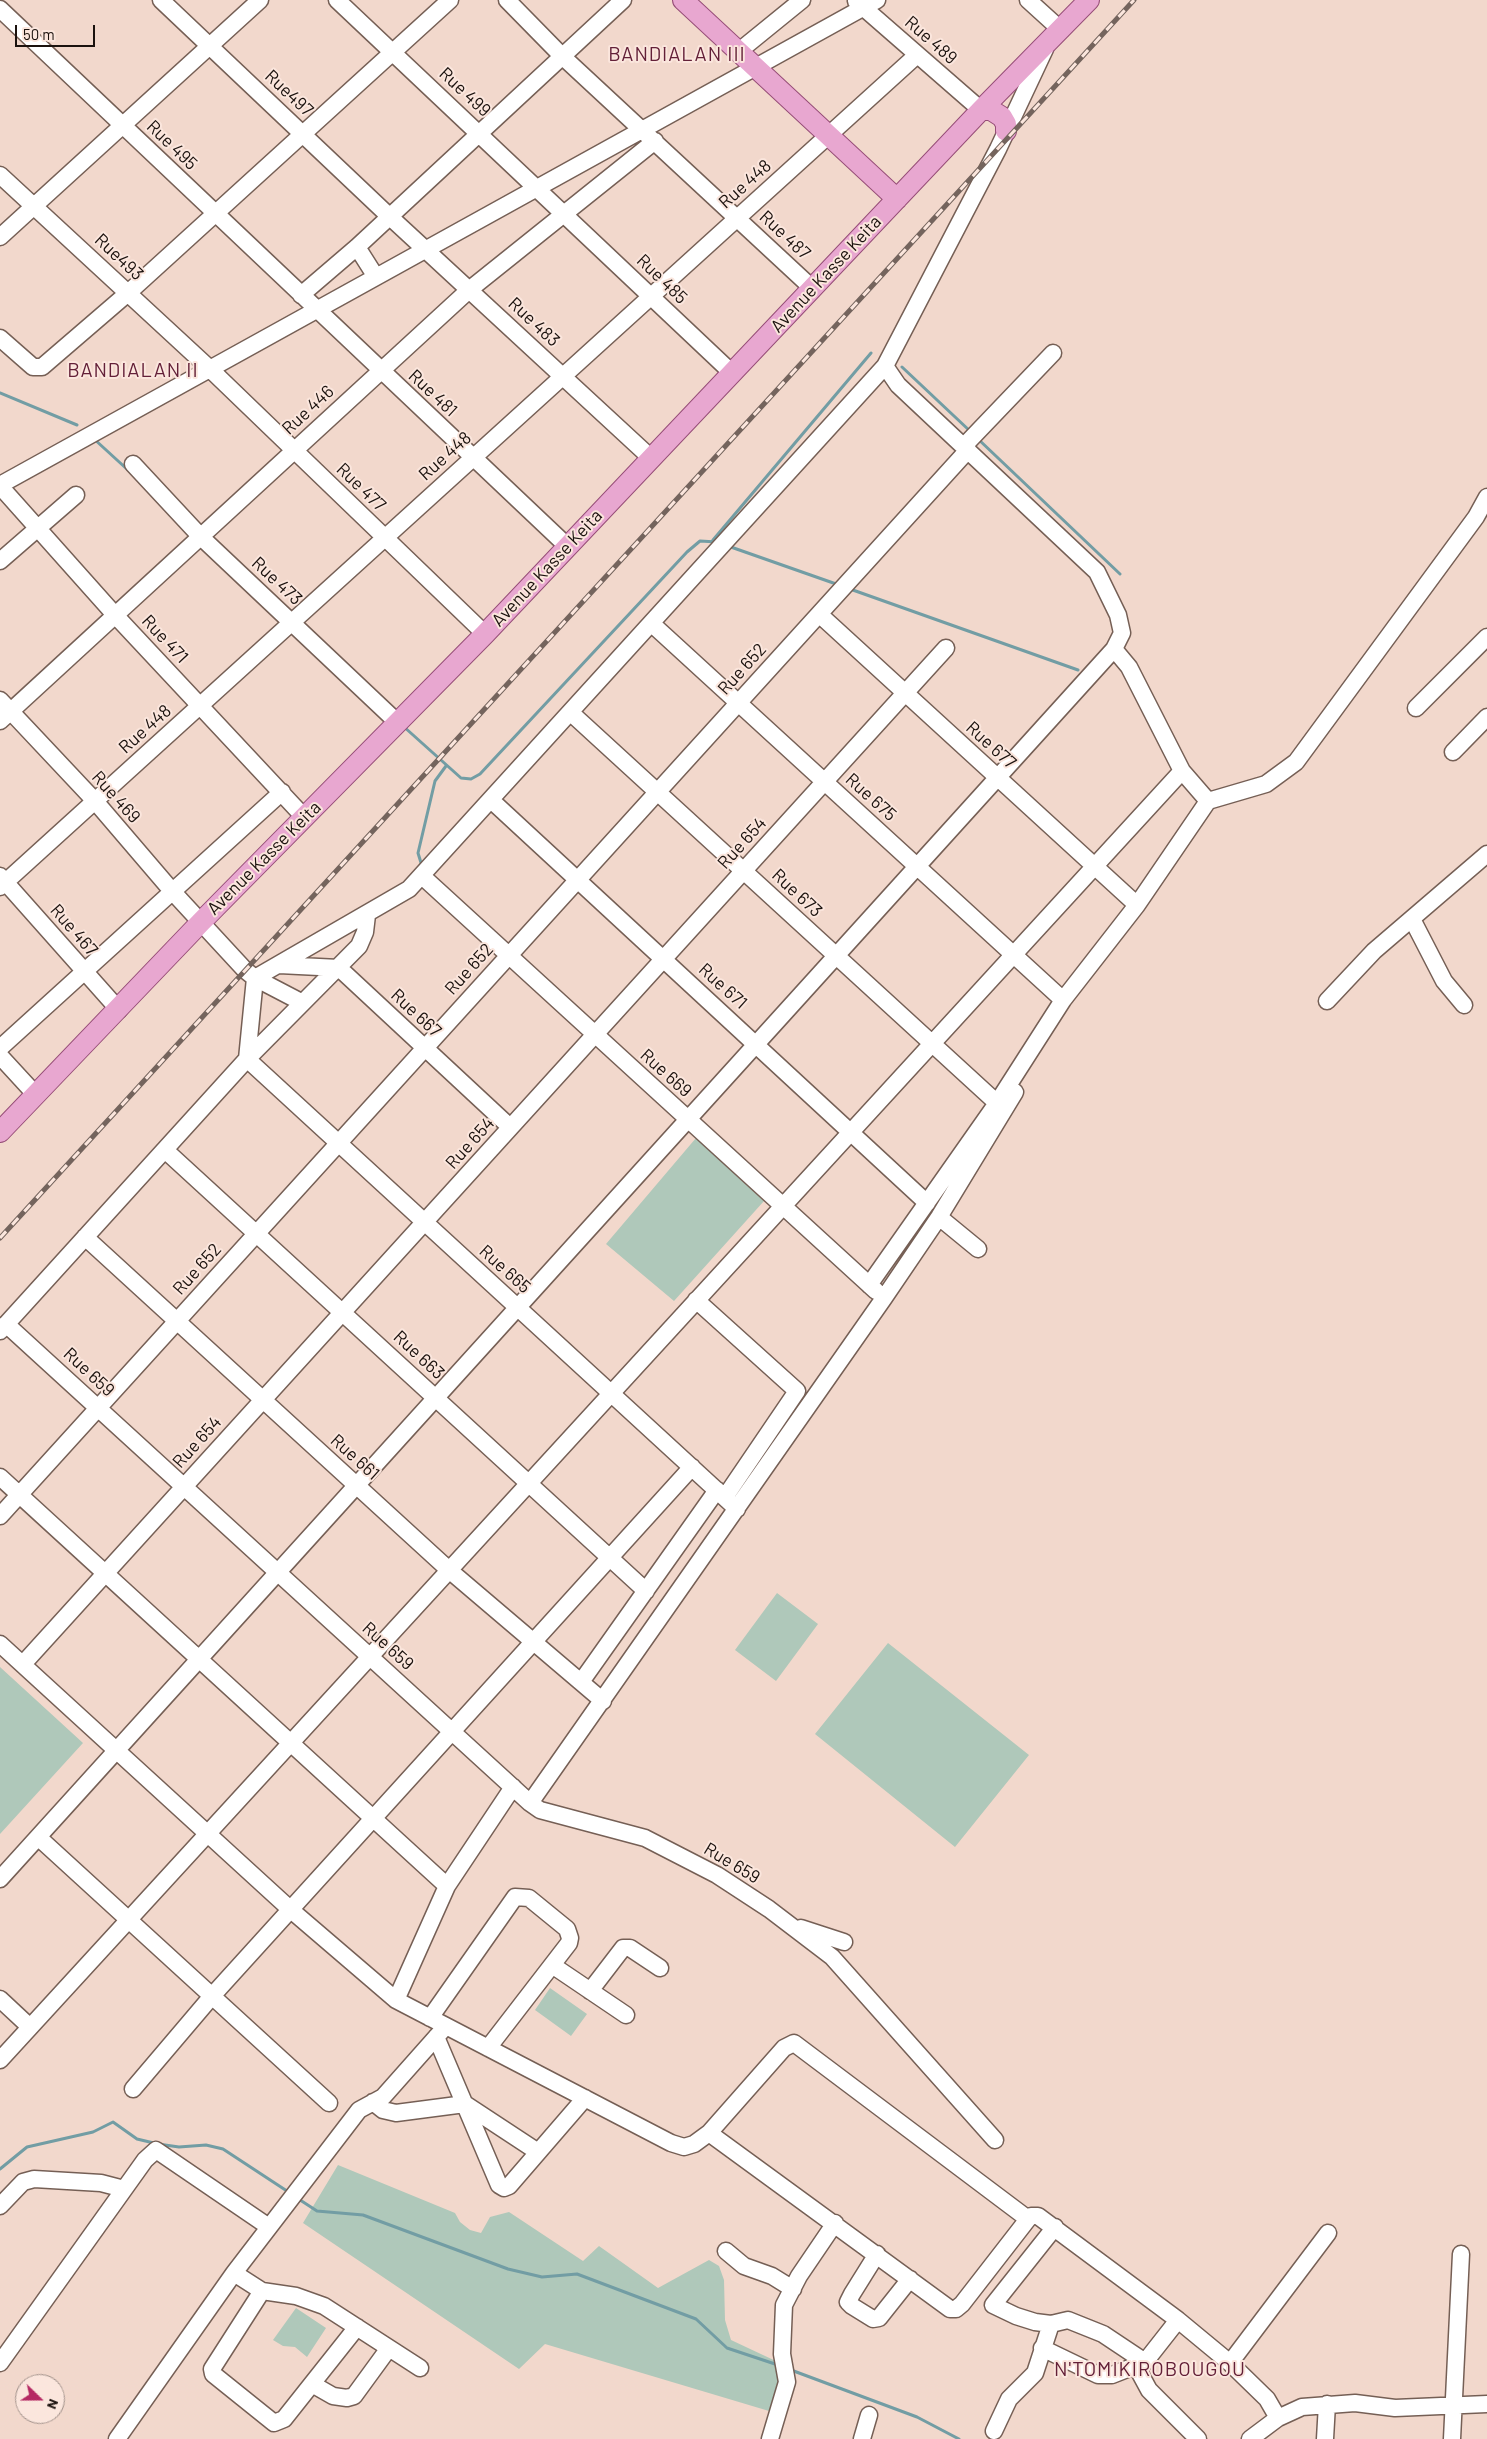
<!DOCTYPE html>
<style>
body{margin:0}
#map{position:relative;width:1487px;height:2439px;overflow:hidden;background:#f2d8cc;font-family:Barlow,sans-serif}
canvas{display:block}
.north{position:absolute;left:15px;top:2374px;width:50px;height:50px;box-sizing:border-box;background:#fbe6dd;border:1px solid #a1918a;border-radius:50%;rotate:112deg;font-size:14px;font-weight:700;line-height:20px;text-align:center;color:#1b120e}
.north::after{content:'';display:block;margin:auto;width:18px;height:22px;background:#b52963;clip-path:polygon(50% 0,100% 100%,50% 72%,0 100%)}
.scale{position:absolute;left:15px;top:25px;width:80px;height:22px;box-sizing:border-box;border:2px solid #1b120e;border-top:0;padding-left:6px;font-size:15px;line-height:18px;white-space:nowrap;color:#1b120e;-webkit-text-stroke:4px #fbe6dd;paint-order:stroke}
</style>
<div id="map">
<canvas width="1487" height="2439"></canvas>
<div class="north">N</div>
<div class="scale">50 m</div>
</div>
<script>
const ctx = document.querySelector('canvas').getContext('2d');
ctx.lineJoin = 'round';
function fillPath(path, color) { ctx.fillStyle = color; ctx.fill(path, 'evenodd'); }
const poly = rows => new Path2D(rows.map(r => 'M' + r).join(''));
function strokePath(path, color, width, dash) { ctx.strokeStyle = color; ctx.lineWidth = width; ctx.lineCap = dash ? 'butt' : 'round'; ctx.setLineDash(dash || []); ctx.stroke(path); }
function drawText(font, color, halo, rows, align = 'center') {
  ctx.font = font + ' Barlow,sans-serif'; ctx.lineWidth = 4; ctx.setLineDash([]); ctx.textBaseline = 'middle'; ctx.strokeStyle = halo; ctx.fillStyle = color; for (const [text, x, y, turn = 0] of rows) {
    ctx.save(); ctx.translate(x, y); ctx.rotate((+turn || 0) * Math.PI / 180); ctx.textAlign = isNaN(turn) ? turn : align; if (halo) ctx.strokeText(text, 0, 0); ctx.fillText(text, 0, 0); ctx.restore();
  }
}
fillPath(poly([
 [696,1138,764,1201,674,1301,606,1244],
 [777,1593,818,1624,776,1681,735,1650],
 [888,1643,1029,1755,955,1847,815,1734],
 [0,1667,83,1743,0,1834],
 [550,1988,587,2014,571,2036,535,2010],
 [338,2165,455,2213,460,2222,470,2230,481,2233,490,2217,509,2212,583,2261,599,2246,658,2288,709,2260,719,2266,724,2280,725,2320,731,2340,780,2363,779,2414,545,2344,519,2369,303,2223],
 [296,2308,326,2328,307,2357,295,2347,283,2346,273,2340]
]), '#afc8ba');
strokePath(poly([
 [902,367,971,432],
 [0,393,77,425],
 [93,438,129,471],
 [977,438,1120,574],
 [713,540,871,353],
 [728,546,839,585],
 [850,589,1078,670],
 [403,726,461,778,471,779,480,774,687,552,700,541,717,542],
 [422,866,418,853,435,781,446,766],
 [0,2169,27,2147,93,2132,113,2122,137,2139,158,2144,179,2147,206,2145,223,2149,290,2193],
 [297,2198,317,2211,363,2215,508,2269,542,2277,577,2274,696,2319,727,2348,778,2365],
 [791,2370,917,2417,959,2439]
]), '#729da4', 3);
const minor = poly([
 [161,0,389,216,651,458],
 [337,0,732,373],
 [507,0,562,56,812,288],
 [1028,0,1061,30],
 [856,1,981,110],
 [0,9,567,546],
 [738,52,802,0],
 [0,175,210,369,485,634],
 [0,237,260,0],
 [357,247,376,277],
 [301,295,357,247,623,0],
 [0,338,33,367,42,367,128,293,450,0],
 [964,446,1053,353],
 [133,464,201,537,398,723],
 [0,485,877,0],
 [0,486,115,615,304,817],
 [0,561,76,495],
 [819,614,1137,905],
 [651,623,1063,1000],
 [0,700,95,801,172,891,245,970,255,978,301,1002],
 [1416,708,1487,637],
 [570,712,997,1103],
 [0,721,469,290,655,141],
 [1453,752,1487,717],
 [491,800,927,1203],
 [1208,801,1266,784,1296,762,1476,517,1487,497],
 [0,876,119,1010],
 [422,876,876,1291],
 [0,887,917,55],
 [1412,919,1444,981,1464,1005],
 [279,965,339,968,510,1127],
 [1327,1001,1374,951,1487,854],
 [0,1048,282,792],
 [0,1056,35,1094],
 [165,1150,646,1591],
 [939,1217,978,1249],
 [85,1237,449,1570,603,1701],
 [869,1285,997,1103,1063,1000,1137,905,1208,801,1182,771,1129,667,1114,649],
 [696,1300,797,1391,725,1497],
 [6,1324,530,1803,540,1810,645,1838,717,1875,769,1909,832,1957,995,2140],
 [0,1331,247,1059,359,946,365,932,367,915],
 [0,1477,447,1886],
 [737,1509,247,1059,255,978,409,889,885,366,998,149,1045,49],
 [0,1516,968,450],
 [0,1644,291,1910,396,2000,671,2143,684,2147,694,2144,709,2133,950,2309,956,2309,962,2304,1028,2219,1031,2216,1038,2216,1178,2320,1230,2363,1267,2399,1278,2418],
 [23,1664,946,648],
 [581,1682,717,1490],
 [530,1803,884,1298,939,1217,1015,1092],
 [38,1837,329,2103],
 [0,1879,1114,649,1122,633,1118,615,1097,572,898,385,885,366],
 [801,1928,844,1942],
 [552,1965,626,2015],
 [590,1991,623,1948,630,1948,660,1968],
 [0,1999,30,2027],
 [396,2000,447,1886,513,1787],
 [430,2018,515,1897,529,1898,567,1929,570,1938,569,1943,488,2048],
 [436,2037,499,2185,504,2188,509,2186,585,2098],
 [0,2060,1182,771],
 [133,2089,212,1996,692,1467],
 [373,2102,383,2110,396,2113,465,2104,538,2152],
 [709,2133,784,2048,794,2043,1028,2219],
 [0,2206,23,2182,34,2179,101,2183,124,2189],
 [1055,2227,993,2305,1016,2316,1035,2322,1051,2324,1068,2320,1103,2334,1145,2362],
 [726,2251,744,2266,772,2276,793,2289],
 [877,2254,852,2294,848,2302,852,2306,873,2319,879,2318,910,2279],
 [234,2273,262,2291,296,2296,324,2306,420,2368],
 [262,2291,212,2369,213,2374,274,2423,284,2419,357,2327],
 [1042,2348,1098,2375,1112,2375,1145,2362,1178,2320],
 [0,2363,145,2160,156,2150,269,2227],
 [1230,2363,1328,2233],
 [1136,2366,1149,2390,1198,2439],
 [312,2384,333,2396,347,2398,354,2396,389,2348],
 [994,2431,1009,2399,1035,2373,1051,2324],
 [117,2439,234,2273,359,2110,383,2097,446,2026],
 [770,2439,787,2382,782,2354,784,2305,799,2276,835,2223],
 [862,2439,869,2415],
 [1250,2439,1278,2418,1302,2407,1355,2403,1395,2408,1487,2404],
 [1325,2439,1327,2404],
 [1452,2439,1461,2254]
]);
const major = poly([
 [683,0,897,199],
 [981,110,991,110,1002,117,1006,124,1006,131],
 [0,1132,201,922,485,634,981,110,1089,0]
]);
strokePath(minor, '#755f55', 19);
strokePath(major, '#964d77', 22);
strokePath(minor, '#fff', 16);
strokePath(major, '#e8a7d0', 20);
const rail = poly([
 [0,1238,1134,0]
]);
strokePath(rail, '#74645d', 5);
strokePath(rail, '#fbe6dd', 3, [9]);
drawText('18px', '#1b120e', '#fbe6dd', [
 ["Rue 489",931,40,41],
 ["Rue 499",465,92,43],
 ["Rue497",289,93,43],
 ["Rue 495",172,145,44],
 ["Rue 448",745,184,-42],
 ["Rue 487",785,235,43],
 ["Rue493",119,257,43],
 ["Avenue Kasse Keita",826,274,-47],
 ["Rue 485",662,279,44],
 ["Rue 483",534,322,43],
 ["Rue 481",433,393,43],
 ["Rue 446",308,410,-43],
 ["Rue 448",445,456,-42],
 ["Rue 477",361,487,44],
 ["Avenue Kasse Keita",547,568,-47],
 ["Rue 473",277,581,43],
 ["Rue 471",165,639,47],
 ["Rue 652",742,669,-48],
 ["Rue 448",145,729,-42],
 ["Rue 677",991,745,42],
 ["Rue 469",116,797,48],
 ["Rue 675",871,797,42],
 ["Rue 654",742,843,-48],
 ["Avenue Kasse Keita",264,858,-45],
 ["Rue 673",797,893,43],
 ["Rue 467",74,930,49],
 ["Rue 652",469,969,-48],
 ["Rue 671",723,986,42],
 ["Rue 667",416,1013,43],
 ["Rue 669",666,1073,42],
 ["Rue 654",470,1143,-48],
 ["Rue 652",197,1269,-48],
 ["Rue 665",505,1269,42],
 ["Rue 663",419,1355,43],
 ["Rue 659",89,1372,43],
 ["Rue 654",197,1442,-48],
 ["Rue 661",355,1457,42],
 ["Rue 659",388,1646,42],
 ["Rue 659",732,1863,31]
]);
ctx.letterSpacing = '1px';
drawText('20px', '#632038', '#fbe6dd', [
 ["BANDIALAN III",677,54],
 ["BANDIALAN II",133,370],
 ["N'TOMIKIROBOUGOU",1150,2369]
]);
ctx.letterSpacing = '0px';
</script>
